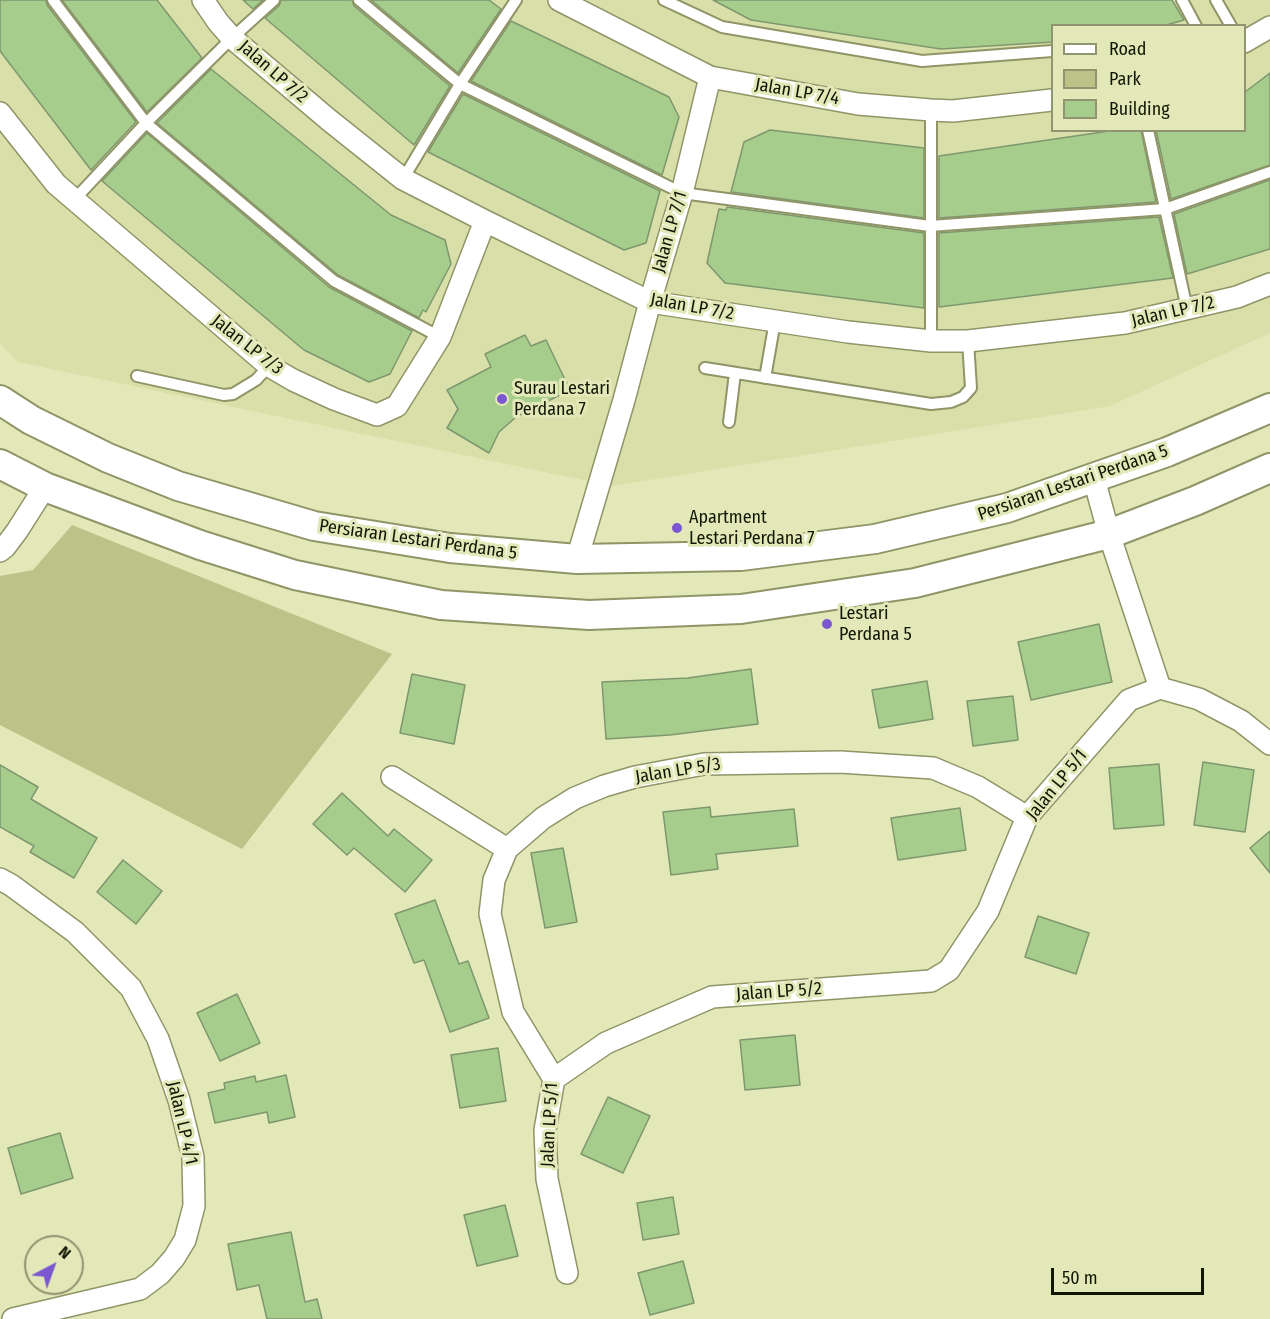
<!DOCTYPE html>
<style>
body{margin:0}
#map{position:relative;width:1270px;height:1319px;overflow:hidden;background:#e2e8b8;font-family:"Fira Sans Condensed",sans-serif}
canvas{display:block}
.legend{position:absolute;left:1051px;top:24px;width:195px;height:108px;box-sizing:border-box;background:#e2e8b8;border:2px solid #909470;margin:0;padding:8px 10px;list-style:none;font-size:18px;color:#141605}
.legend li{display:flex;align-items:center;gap:12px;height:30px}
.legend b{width:30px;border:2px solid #909470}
.north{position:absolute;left:24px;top:1235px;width:60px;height:60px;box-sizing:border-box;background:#e2e8b8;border:2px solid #909470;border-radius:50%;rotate:41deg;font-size:16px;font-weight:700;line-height:24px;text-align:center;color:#141605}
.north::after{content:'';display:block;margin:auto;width:21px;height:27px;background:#7b58d1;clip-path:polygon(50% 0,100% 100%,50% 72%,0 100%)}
.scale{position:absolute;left:1051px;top:1268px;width:153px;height:27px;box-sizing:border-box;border:3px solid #141605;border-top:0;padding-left:8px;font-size:18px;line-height:21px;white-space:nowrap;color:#141605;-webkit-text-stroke:4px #e2e8b8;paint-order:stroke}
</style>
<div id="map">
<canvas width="1270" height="1319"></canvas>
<ul class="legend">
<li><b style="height:8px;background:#fff"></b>Road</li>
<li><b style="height:16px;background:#bcc288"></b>Park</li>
<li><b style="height:16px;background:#a6cd8c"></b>Building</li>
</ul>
<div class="north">N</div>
<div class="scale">50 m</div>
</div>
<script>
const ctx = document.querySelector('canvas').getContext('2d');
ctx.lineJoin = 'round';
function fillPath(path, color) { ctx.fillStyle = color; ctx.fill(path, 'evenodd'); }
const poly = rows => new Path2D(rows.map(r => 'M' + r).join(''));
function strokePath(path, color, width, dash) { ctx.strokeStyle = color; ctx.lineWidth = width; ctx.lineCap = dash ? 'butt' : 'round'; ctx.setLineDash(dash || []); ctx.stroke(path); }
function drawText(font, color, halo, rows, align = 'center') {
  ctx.font = font + ' "Fira Sans Condensed",sans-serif'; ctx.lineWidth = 6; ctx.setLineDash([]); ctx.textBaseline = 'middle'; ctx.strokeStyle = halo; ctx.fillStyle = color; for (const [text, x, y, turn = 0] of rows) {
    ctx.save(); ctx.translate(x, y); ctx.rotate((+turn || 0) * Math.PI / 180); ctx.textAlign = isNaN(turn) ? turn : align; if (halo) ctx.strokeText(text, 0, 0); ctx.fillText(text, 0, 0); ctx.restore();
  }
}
fillPath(poly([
 [0,0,1270,0,1270,333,1110,406,612,486,18,362,0,344],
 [1052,26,1244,26,1244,130,1052,130]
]), '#d9dfa8');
fillPath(poly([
 [72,525,392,654,242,849,0,725,0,576,33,570]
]), '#bcc288');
const building = poly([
 [0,0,46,0,47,5,136,122,91,170,0,51,0,0],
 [62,0,157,0,202,58,147,112,62,0],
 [243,0,263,0,253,9,243,0],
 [281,0,352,0,354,6,450,86,414,145,265,18,279,6,281,0],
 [371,0,489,0,501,9,458,73,371,0],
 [713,0,1172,0,1184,20,1163,26,1053,26,1053,42,941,49,751,20,713,0],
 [511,21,669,97,679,117,662,175,471,81,511,21],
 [211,69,391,215,445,240,451,264,426,312,423,310,419,318,338,275,157,123,211,69],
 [1270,73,1270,165,1171,199,1156,130,1245,130,1245,92,1270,73],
 [463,94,660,191,646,243,624,250,428,152,463,94],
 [770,130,924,148,924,218,731,192,744,142,770,130],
 [1116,130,1141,130,1156,202,939,218,939,156,1116,130],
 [147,133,329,287,412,331,390,374,369,382,304,350,102,181,147,133],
 [1270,180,1270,249,1187,274,1174,214,1270,180],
 [727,207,924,233,924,308,725,283,707,263,719,209,726,210,727,207],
 [1159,217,1173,278,939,307,939,233,1159,217],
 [525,335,531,346,546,340,570,390,516,417,499,432,489,453,447,428,458,409,447,390,491,367,485,354,525,335],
 [1099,624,1112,682,1031,700,1018,642,1099,624],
 [751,669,758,724,670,735,606,739,602,682,688,678,751,669],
 [412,674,465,685,454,744,400,733,412,674],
 [927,681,933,719,879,728,872,690,927,681],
 [1013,696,1018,740,973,746,967,701,1013,696],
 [1203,762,1254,770,1245,832,1194,825,1203,762],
 [1159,764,1164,825,1114,829,1109,768,1159,764],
 [0,765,38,787,31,799,97,838,74,878,30,852,34,846,0,827,0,765],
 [342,793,388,836,394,829,432,860,405,892,354,848,347,855,313,824,342,793],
 [710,807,711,817,794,809,798,846,716,854,718,869,671,875,663,812,710,807],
 [960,808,966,850,898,860,891,818,960,808],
 [1270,831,1270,873,1250,848,1270,831],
 [563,848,577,922,545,928,531,853,563,848],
 [123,860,162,891,136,924,97,892,123,860],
 [435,900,459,964,468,961,489,1018,450,1032,424,960,414,963,395,914,435,900],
 [1038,916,1089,933,1076,974,1025,957,1038,916],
 [237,994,260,1043,220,1061,197,1013,237,994],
 [795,1035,800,1085,745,1090,740,1040,795,1035],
 [498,1048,506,1101,460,1108,451,1055,498,1048],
 [286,1075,295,1117,269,1123,267,1112,215,1123,208,1093,225,1089,224,1083,255,1076,256,1082,286,1075],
 [608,1097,650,1116,623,1173,581,1154,608,1097],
 [60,1133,73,1178,21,1194,8,1148,60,1133],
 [673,1197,679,1234,643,1240,637,1203,673,1197],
 [505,1205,518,1256,477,1266,464,1215,505,1205],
 [291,1232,305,1302,317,1299,322,1319,267,1319,259,1285,237,1290,228,1244,291,1232],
 [683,1261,694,1303,650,1315,638,1273,683,1261]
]);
fillPath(building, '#a6cd8c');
strokePath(building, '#7f976f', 1.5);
const service = poly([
 [53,0,146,123,334,281,440,337],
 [359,0,460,84,682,193,930,226,1165,209,1270,172],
 [664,0,722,27,922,61,1052,51],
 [1182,0,1196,26],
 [1216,0,1231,26],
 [1148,130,1187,309],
 [403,179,460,84,516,0],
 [74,200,146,123,232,38,274,0],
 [931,341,931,110],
 [705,368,931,404,951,402,963,397,971,388,968,341],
 [137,376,224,395,233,394,256,380,269,366],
 [765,378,775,321],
 [729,422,735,373]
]);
const minor = poly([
 [203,0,218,22,232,38,329,120,403,179,485,221,650,302,848,332,931,341,968,341,1125,323,1237,297,1270,284],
 [559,0,710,77,858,104,931,110,953,111,1052,100],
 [1244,42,1270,27],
 [0,113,56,184,269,366,293,380,334,399,377,415,397,406,440,337,485,221],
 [1094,479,1109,534,1160,688],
 [0,551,5,547,17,531,45,487],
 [577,559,624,400,650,302,682,193,710,77],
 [392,777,507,849,543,818,575,798,604,786,635,777,704,764,840,762,933,768,978,787,1027,817],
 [507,849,494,880,490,914,513,1012,554,1079,545,1130,547,1179,567,1273],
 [0,879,11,885,75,932,131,988,158,1039,179,1100,193,1157,194,1206,185,1240,174,1258,160,1274,140,1289,13,1319],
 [554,1079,606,1043,712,997,931,981,949,970,988,911,1027,817,1129,700,1160,688,1199,699,1241,721,1270,744]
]);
const secondary = poly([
 [0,400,31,420,108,458,178,486,314,526,450,548,577,559,741,556,875,539,1007,508,1167,452,1270,408],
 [0,464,45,487,200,545,295,575,441,605,589,615,741,609,915,583,1109,534,1195,501,1270,468]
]);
strokePath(service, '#909467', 14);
strokePath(minor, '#909467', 24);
strokePath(secondary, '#909467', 32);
strokePath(service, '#fff', 10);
strokePath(minor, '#fff', 21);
strokePath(secondary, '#fff', 28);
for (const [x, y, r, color] of [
 [502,399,6,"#7b58d1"],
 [677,528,6,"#7b58d1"],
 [827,624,6,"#7b58d1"]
]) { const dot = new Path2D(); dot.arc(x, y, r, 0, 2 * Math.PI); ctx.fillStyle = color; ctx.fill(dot); strokePath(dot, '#e2e8b8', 2); }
drawText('18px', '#141605', '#e2e8b8', [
 ["Jalan LP 7/2",273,72,41],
 ["Jalan LP 7/4",797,92,10],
 ["Jalan LP 7/1",670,232,-74],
 ["Jalan LP 7/2",692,307,10],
 ["Jalan LP 7/2",1173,312,-13],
 ["Jalan LP 7/3",247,345,38],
 ["Persiaran Lestari Perdana 5",1073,483,-19],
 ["Persiaran Lestari Perdana 5",418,540,8],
 ["Jalan LP 5/3",678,771,-9],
 ["Jalan LP 5/1",1057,785,-51],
 ["Jalan LP 5/2",779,992,-4],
 ["Jalan LP 4/1",182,1123,77],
 ["Jalan LP 5/1",550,1125,-87]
]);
drawText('18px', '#141605', '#e2e8b8', [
 ["Surau Lestari",514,389],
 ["Perdana 7",514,410],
 ["Apartment",689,518],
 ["Lestari Perdana 7",689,539],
 ["Lestari",839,614],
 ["Perdana 5",839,635]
], 'left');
</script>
